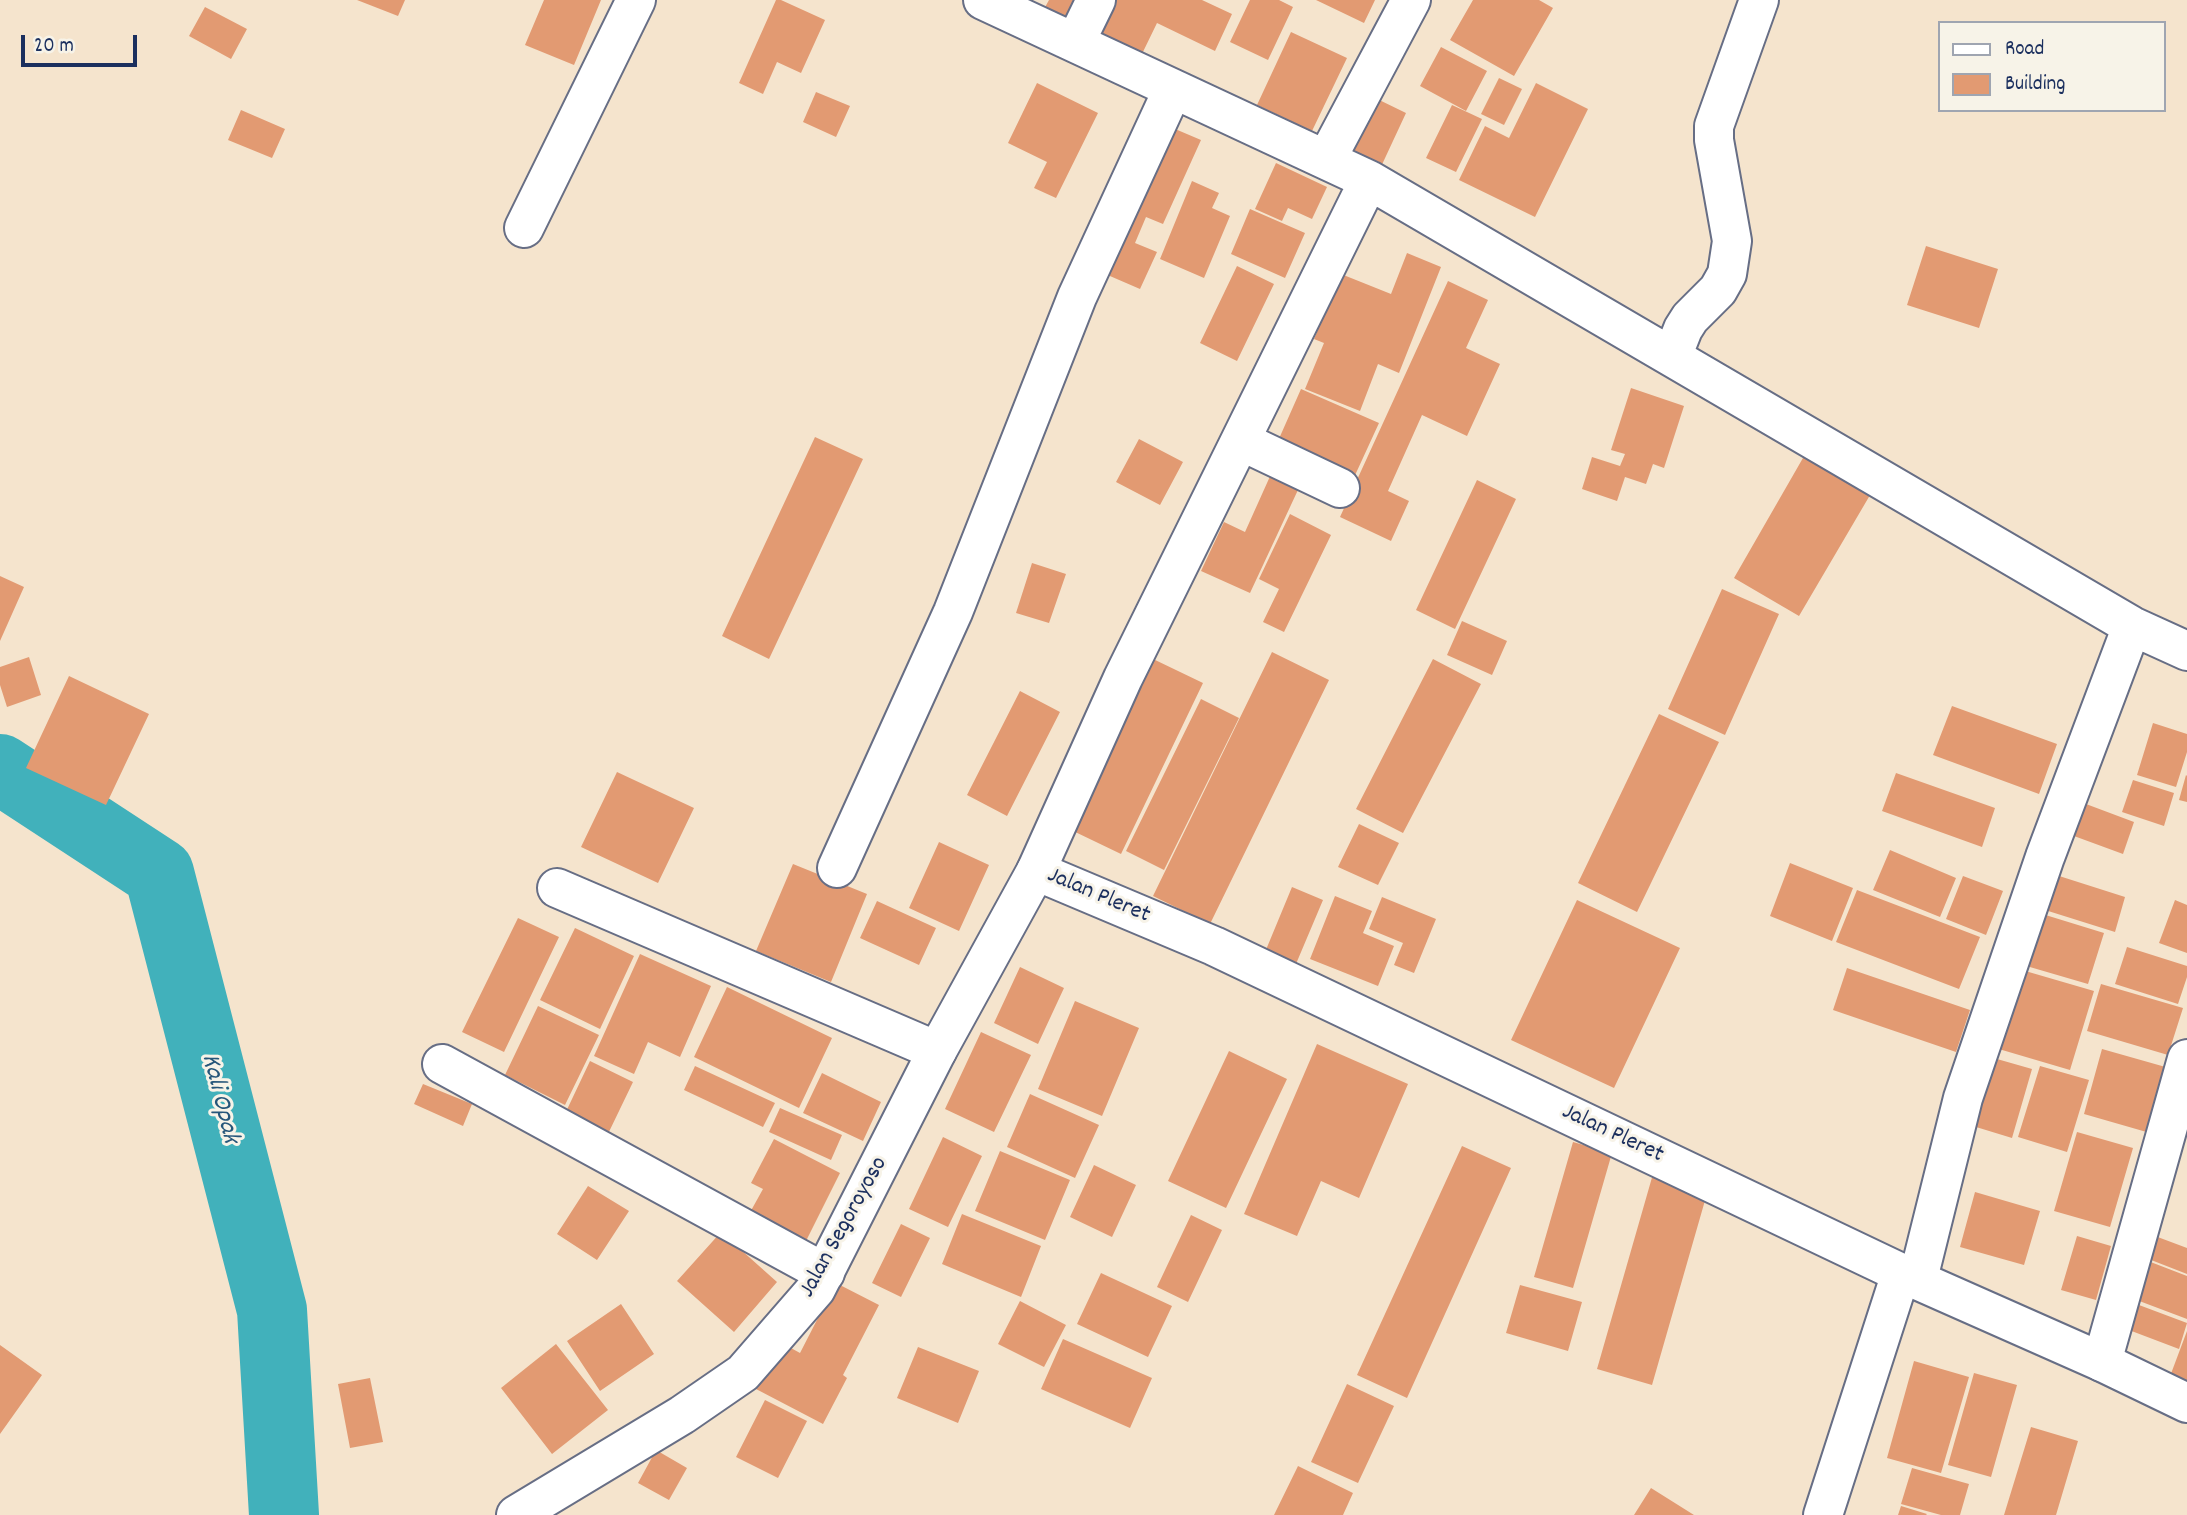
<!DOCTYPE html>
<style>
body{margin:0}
#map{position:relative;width:2187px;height:1515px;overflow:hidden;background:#f5e4cd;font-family:Dekko,sans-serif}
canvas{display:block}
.legend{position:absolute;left:1938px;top:21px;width:228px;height:91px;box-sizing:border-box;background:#f7f3e8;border:2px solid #9fa5b1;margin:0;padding:9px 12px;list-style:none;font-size:21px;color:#1b2f5e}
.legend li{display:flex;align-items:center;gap:14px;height:35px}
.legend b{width:35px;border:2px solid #9fa5b1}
.scale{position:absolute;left:21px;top:35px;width:116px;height:32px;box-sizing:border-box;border:4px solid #1b2f5e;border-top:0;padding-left:9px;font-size:21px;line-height:24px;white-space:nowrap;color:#1b2f5e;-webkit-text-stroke:5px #f7f3e8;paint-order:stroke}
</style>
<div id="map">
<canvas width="2187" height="1515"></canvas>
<ul class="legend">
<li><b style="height:9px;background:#fff"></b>Road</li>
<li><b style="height:19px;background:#e29a72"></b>Building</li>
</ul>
<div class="scale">20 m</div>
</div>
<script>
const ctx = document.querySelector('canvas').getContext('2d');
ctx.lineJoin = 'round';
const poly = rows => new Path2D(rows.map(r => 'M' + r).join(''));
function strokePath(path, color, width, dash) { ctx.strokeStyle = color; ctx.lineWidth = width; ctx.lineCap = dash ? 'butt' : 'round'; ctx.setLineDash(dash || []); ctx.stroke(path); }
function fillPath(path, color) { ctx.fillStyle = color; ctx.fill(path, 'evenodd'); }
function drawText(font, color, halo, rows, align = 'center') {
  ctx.font = font + ' Dekko,sans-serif'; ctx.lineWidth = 6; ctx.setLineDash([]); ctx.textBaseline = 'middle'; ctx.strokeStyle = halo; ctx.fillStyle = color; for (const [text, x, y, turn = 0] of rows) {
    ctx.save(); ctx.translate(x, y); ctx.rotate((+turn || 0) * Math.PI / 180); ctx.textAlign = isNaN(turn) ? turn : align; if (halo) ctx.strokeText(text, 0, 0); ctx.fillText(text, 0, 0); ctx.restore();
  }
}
strokePath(poly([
 [0,769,159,873,272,1310,284,1515]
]), '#41b1bb', 70);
fillPath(poly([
 [357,0,405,0,398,16],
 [544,0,601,0,574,65,525,45],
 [776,0,781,0,825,20,801,73,777,62,763,94,739,83],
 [1049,0,1089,0,1076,27,1043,11],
 [1105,0,1202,0,1232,14,1215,51,1157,23,1140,58,1089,34],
 [1250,0,1279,0,1293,7,1268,60,1230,42],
 [1316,0,1375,0,1364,23],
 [1473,0,1539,0,1553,8,1514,76,1450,40],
 [205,7,247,29,231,59,189,36],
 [1291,32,1347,58,1312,131,1257,105],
 [1441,47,1487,71,1466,111,1420,86],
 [1499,78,1522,89,1504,125,1481,114],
 [1037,83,1098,113,1056,198,1034,188,1047,162,1008,143],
 [1536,83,1588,109,1535,217,1459,180,1485,126,1509,138],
 [816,92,850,106,836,137,803,122],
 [1369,95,1406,113,1379,171,1341,153],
 [1452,105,1482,119,1456,172,1426,158],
 [241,110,285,129,272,158,228,140],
 [1161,123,1201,140,1163,224,1146,217,1135,243,1157,252,1140,289,1096,270],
 [1276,163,1327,187,1312,219,1288,208,1282,221,1255,209],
 [1192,181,1219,193,1212,208,1230,216,1204,278,1160,259],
 [1250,209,1305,233,1285,278,1231,254],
 [1926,246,1998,269,1979,328,1907,305],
 [1407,253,1441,267,1399,373,1378,364,1360,411,1305,389,1324,343,1314,339,1341,274,1391,294],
 [1237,266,1274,284,1237,361,1200,343],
 [1448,281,1488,300,1466,348,1500,364,1467,436,1422,415,1388,491,1409,501,1391,541,1340,517],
 [1631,388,1684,406,1664,468,1653,464,1646,484,1625,477,1617,501,1582,489,1592,457,1620,466,1625,454,1611,450],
 [1301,389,1379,423,1351,484,1274,450],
 [815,437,863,459,769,659,722,636],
 [1139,439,1183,462,1160,505,1116,482],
 [1807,451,1873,490,1799,616,1734,578],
 [1276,463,1304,477,1250,593,1201,571,1224,522,1245,532],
 [1477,480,1516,499,1455,629,1416,610],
 [1290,514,1331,535,1284,632,1263,622,1279,589,1259,579],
 [1032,563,1066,574,1049,623,1016,613],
 [0,576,24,587,0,641],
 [1722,589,1779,614,1725,735,1668,709],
 [1462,621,1507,641,1492,675,1447,655],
 [1272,652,1329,680,1210,924,1153,896],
 [29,657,41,695,7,707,0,685,0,667],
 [1151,658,1203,683,1121,854,1069,829],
 [1433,659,1481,684,1403,833,1356,809],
 [69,676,149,714,106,805,26,768],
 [1020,691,1060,712,1007,816,967,795],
 [1201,699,1239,718,1164,870,1126,851],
 [1952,706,2057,744,2039,794,1933,755],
 [1659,714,1719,742,1637,912,1578,883],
 [2153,723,2187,734,2187,752,2176,787,2137,775],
 [617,772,694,808,658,883,581,847],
 [1896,773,1995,808,1982,847,1882,811],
 [2186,775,2187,776,2187,802,2179,800],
 [2133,780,2174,793,2164,826,2122,812],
 [2086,804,2134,822,2123,854,2074,836],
 [1359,824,1399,843,1378,885,1338,867],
 [939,842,989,865,959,931,909,908],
 [1890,850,1956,878,1940,917,1873,890],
 [1790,863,1853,888,1832,941,1770,916],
 [793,864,867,894,831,982,756,951],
 [2056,875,2125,897,2115,932,2045,910],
 [1963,876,2003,891,1986,935,1946,919],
 [1292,887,1323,900,1293,971,1263,957],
 [1857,890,1980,937,1959,989,1836,942],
 [1335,896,1372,911,1363,933,1394,946,1378,986,1310,959],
 [1382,897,1436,919,1414,973,1394,965,1403,943,1369,929],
 [1577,900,1680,948,1614,1088,1511,1040],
 [2175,900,2187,905,2187,953,2159,943],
 [877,901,936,928,919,965,860,938],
 [2039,913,2104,933,2088,984,2023,965],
 [518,918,559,937,504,1052,462,1032],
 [575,928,634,956,600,1029,540,1000],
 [2127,947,2187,966,2187,977,2178,1004,2115,984],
 [640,954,711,986,680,1057,648,1042,634,1074,594,1056],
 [1020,967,1064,988,1038,1044,994,1023],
 [1847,968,1970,1010,1956,1052,1833,1010],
 [2015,968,2094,991,2070,1070,1992,1047],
 [2101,984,2183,1008,2168,1055,2087,1031],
 [727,987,832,1038,799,1108,694,1057],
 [1075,1001,1139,1028,1102,1116,1038,1089],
 [538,1006,599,1035,565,1105,505,1075],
 [981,1032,1031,1055,994,1132,945,1109],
 [1317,1044,1408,1084,1359,1198,1321,1181,1297,1236,1244,1214],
 [2102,1049,2169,1068,2150,1133,2084,1114],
 [1229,1051,1287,1079,1226,1208,1168,1181],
 [1983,1055,2032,1069,2012,1138,1963,1123],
 [590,1061,633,1082,606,1138,563,1118],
 [695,1066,775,1103,763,1127,684,1090],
 [2040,1066,2089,1080,2067,1152,2018,1137],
 [822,1073,881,1102,863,1141,803,1113],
 [423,1084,472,1104,463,1126,414,1104],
 [1030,1094,1099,1125,1075,1178,1007,1147],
 [780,1108,842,1135,831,1160,769,1132],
 [2077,1132,2133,1148,2110,1227,2054,1211],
 [943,1137,982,1156,948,1227,909,1209],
 [774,1139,840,1173,804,1245,748,1216,763,1189,751,1183],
 [1573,1142,1612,1153,1573,1288,1534,1277],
 [1462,1146,1511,1168,1407,1398,1357,1375],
 [1000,1151,1070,1180,1045,1240,975,1211],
 [1094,1165,1136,1185,1112,1237,1070,1217],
 [1653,1174,1708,1190,1652,1385,1597,1369],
 [588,1186,629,1211,597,1260,557,1234],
 [1975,1192,2040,1211,2024,1265,1960,1247],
 [962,1214,1041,1246,1021,1297,942,1264],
 [1191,1215,1222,1230,1188,1302,1157,1287],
 [901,1224,930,1238,901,1297,872,1283],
 [721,1232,777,1282,734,1332,677,1281],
 [2077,1236,2111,1246,2096,1300,2061,1290],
 [2155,1236,2187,1248,2187,1274,2146,1258],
 [2148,1261,2187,1276,2187,1319,2134,1299],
 [1101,1273,1172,1306,1148,1357,1077,1324],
 [836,1283,879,1305,843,1375,847,1378,823,1424,756,1389,780,1342,800,1353],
 [1520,1285,1582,1302,1568,1351,1506,1333],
 [1020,1301,1066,1325,1044,1367,998,1344],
 [2131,1302,2187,1323,2179,1349,2121,1327],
 [621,1304,654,1354,600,1391,567,1341],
 [2187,1331,2187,1386,2169,1379],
 [1063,1339,1152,1378,1130,1428,1041,1389],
 [556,1344,608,1410,552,1454,501,1388],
 [0,1345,42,1375,0,1434],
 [918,1347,979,1371,958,1423,897,1398],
 [1914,1361,1969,1377,1941,1473,1887,1458],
 [1974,1373,2017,1385,1991,1477,1948,1465],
 [370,1378,383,1442,350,1448,338,1384],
 [1347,1384,1394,1406,1358,1483,1311,1462],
 [765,1400,807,1421,778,1478,736,1457],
 [2031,1427,2078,1441,2056,1515,2004,1515],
 [656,1450,687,1468,669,1500,638,1483],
 [1298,1466,1353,1493,1343,1515,1274,1515],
 [1912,1468,1969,1484,1960,1515,1941,1515,1901,1504],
 [1651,1488,1694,1515,1634,1515],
 [1901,1506,1927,1514,1926,1515,1898,1515]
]), '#e29a72');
const street = poly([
 [983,0,1369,180,2132,626,2187,651],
 [1075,43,1096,0],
 [1326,160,1411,0],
 [524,228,636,0],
 [1672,357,1683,329,1690,318,1718,290,1727,274,1732,241,1714,140,1714,126,1759,0],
 [1241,441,1340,488],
 [837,868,953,612,1077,297,1173,89],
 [1036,871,1123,678,1369,180],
 [557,888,937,1051],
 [442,1064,825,1273],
 [1918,1279,1963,1098,2045,857,2132,626],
 [2102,1362,2187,1059],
 [1823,1515,1901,1273]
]);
const secondary = poly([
 [516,1515,682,1415,743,1373,816,1289,937,1051,1036,871,1214,946,1901,1273,2102,1362,2187,1403]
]);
strokePath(street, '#676e85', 42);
strokePath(secondary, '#676e85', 42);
strokePath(street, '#fff', 38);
strokePath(secondary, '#fff', 38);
drawText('24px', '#1b2f5e', '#f7f3e8', [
 ["Jalan Pleret",1098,897,23],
 ["Jalan Pleret",1612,1135,25],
 ["Jalan Segoroyoso",845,1228,-61]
]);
drawText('italic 26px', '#26567a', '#f7f3e8', [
 ["Kali Opak",218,1099,76]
]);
</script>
